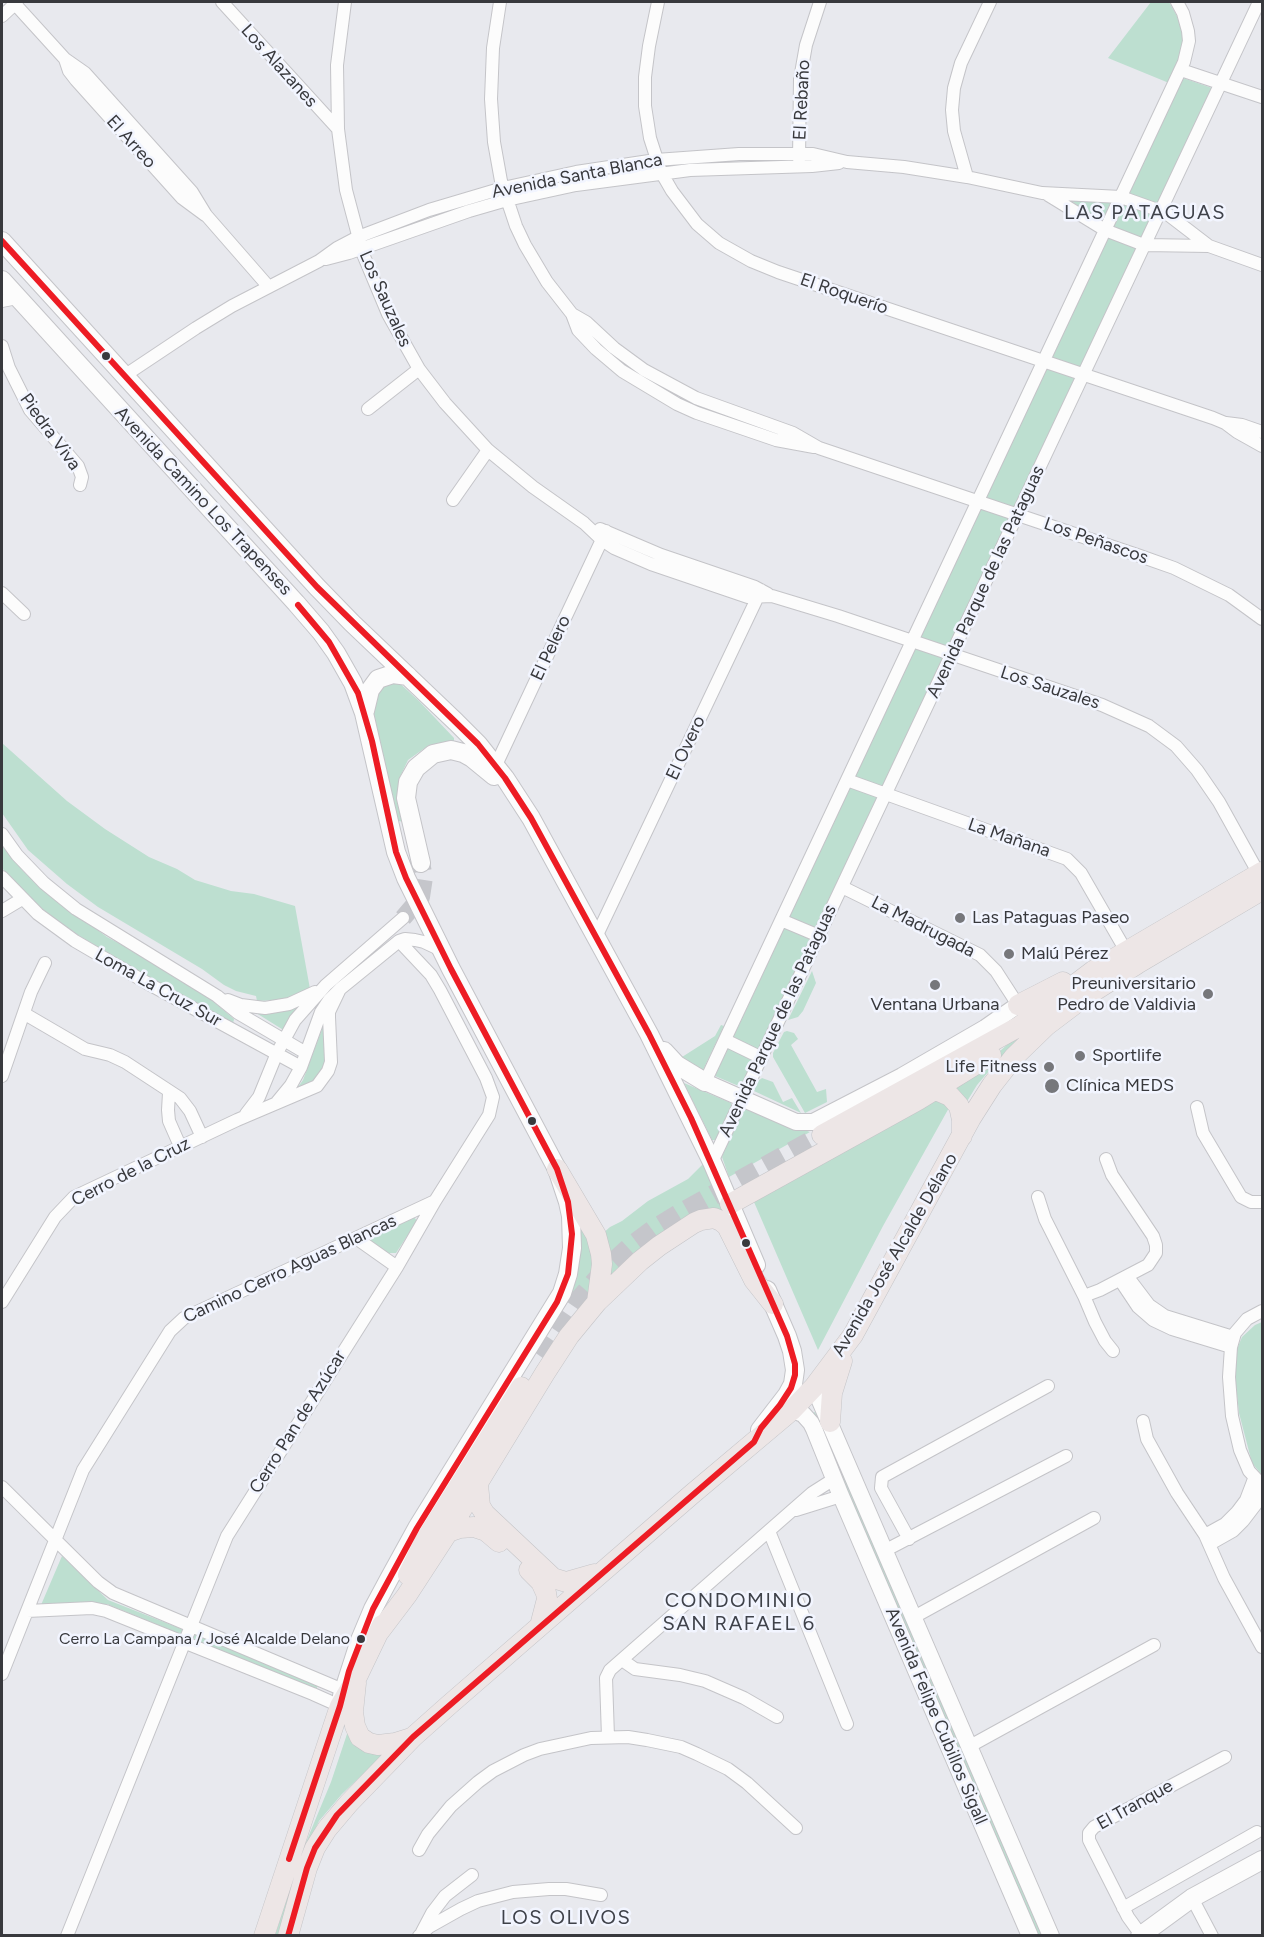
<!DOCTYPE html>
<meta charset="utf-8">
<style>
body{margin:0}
#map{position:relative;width:1264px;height:1937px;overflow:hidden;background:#e8e9ee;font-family:Figtree,sans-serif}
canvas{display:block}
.frame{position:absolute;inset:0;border:3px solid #38393d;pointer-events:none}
</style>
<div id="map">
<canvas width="1264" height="1937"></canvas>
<div class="frame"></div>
</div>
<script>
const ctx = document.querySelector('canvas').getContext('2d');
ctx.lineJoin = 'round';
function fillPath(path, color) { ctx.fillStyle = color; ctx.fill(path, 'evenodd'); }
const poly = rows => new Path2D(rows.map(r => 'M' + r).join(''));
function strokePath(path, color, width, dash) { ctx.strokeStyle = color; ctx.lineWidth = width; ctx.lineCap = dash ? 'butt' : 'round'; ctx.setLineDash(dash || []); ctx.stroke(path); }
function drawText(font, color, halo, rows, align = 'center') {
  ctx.font = font + ' Figtree,sans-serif'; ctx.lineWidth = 5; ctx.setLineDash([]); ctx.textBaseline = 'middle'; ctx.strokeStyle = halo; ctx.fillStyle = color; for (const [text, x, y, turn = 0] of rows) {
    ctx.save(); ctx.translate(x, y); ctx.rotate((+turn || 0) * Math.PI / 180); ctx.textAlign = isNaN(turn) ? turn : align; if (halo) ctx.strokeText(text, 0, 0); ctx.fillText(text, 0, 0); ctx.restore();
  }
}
fillPath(poly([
 [1151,2,1169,2,1177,16,1182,32,1183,51,1169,83,1108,58],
 [1183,78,1212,88,741,1087,715,1076],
 [1071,201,1114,201,1102,223],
 [393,677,419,701,454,738,454,742,429,745,408,760,400,777,400,796,405,822,398,821,376,723,367,695],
 [2,743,67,801,105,829,149,857,177,869,195,880,231,891,254,894,295,906,310,989,302,994,277,1000,257,1001,256,996,236,991,224,985,202,969,98,907,67,884,28,850,2,813],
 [2,844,23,871,46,892,107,937,143,956,200,990,234,1019,233,1024,163,986,78,935,50,915,25,895,2,868],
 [812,971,816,983,803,1011,798,1017,788,1020],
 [305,1003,285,1031,253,1011],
 [325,1021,330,1058,311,1087,293,1094,303,1080],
 [1035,1024,1017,1040,996,1063,977,1085,966,1103,947,1089,990,1060,1018,1035],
 [721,1025,724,1026,703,1070,686,1061,682,1057,715,1036],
 [787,1031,794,1033,798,1039,791,1045,817,1092,826,1089,827,1102,805,1113,773,1057,773,1053,784,1032],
 [762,1078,773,1082,783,1102,792,1098,801,1113,754,1091,758,1081],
 [684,1083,731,1103,732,1107,717,1140,712,1140],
 [937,1100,950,1106,883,1226,818,1350,754,1202,931,1102],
 [747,1109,810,1132,729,1177,722,1157,723,1154,743,1111],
 [703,1164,725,1214,606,1285,601,1235,610,1227,622,1221,648,1201,688,1179],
 [414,1217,417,1221,396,1253,388,1253,370,1240,372,1237],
 [581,1218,597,1274,585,1306,573,1295,562,1308,579,1236],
 [1262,1322,1262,1475,1252,1463,1239,1413,1234,1368,1237,1349,1242,1337,1255,1325],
 [815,1412,840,1466,1045,1935,1036,1935,813,1413],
 [62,1556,108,1600,319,1683,316,1690,107,1604,41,1605],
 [349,1728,385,1753,342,1794,319,1821,309,1842,280,1935,275,1936,297,1864,331,1782]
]), '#bddfd0');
strokePath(poly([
 [403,918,421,897,424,877,421,863]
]), '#c5c6cb', 18, [18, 9]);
strokePath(poly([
 [540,1356,578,1301,607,1268,630,1247,653,1230,679,1214,822,1135]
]), '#c5c6cb', 20, [20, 10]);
const minor = poly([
 [222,2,338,129],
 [345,2,337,65,338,129,346,190,363,254,388,314,419,369,445,403,488,450,533,487,584,523,602,540,614,548,651,564,748,597,772,596,838,616,1102,705,1149,726,1176,746,1197,770,1219,802,1259,874],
 [500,2,493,48,491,99,494,142,501,181,516,226,525,245,547,282,572,314,578,330,596,349,622,371,677,404,697,413,776,440,814,447],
 [658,2,649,46,645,77,645,106,650,138,661,172,672,191,697,224,719,243,751,261,778,272,1213,418,1225,423,1237,432,1262,446],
 [15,4,65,59,85,73,192,192,206,215,268,286],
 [2,16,17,2],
 [65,59,69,71,76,80,182,198,205,215],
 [1181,70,1262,97],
 [799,159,800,79,806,45,820,2],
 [967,177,954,131,952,110,954,88,961,63,990,2],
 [1048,195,1105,230,1144,245,1209,246,1262,265],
 [326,259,349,253,469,211,507,200,576,185,690,170,812,166,839,163],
 [2,301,17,298],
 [572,314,586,322,614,348,644,370,696,398,793,433,819,448,1140,556,1174,568,1229,595,1262,619],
 [2,346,9,368,30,410,78,466,82,477,80,485],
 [124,376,196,328,232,306,319,261,337,248,358,237,429,210,503,188,576,172,656,160,739,154,813,154,847,162,904,167,967,177,1042,193,1121,197,1166,213,1209,246],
 [368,409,419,369],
 [1226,423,1242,425,1262,432],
 [453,500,488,450],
 [600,529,661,555,755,587,768,594],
 [2,593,24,614],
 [496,765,606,531],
 [847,780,1067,859,1081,873,1126,951],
 [2,834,17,855,44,883,76,909,217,996,238,1013,306,1053],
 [2,877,38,914,75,941,147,983,301,1067],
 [842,887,980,955,996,971,1018,1005],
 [2,911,22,899],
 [781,920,819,936],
 [596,937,761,590],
 [228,1000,241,1005,265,1008,289,1004,315,992],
 [25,1014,85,1049,110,1055,125,1062,180,1098,190,1111,202,1137],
 [725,1040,762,1058],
 [2,1076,31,992,45,963],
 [705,1082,1184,62,1189,41,1188,31,1183,13,1177,2],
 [169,1093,168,1110,169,1121,180,1146],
 [277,1102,291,1085,301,1067,321,1012,329,1000,340,989,399,941,405,939,415,940,424,942,441,950],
 [1197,1107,1203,1133,1241,1197,1251,1202,1262,1202],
 [246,1114,259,1097,277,1053,295,1020,326,985,403,918],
 [712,1162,1259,2],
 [1038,1197,1045,1219,1084,1296,1095,1322,1105,1341,1113,1351],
 [356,1238,397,1267],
 [1127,1276,1149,1305,1165,1316,1233,1337],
 [1120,1280,1138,1307,1153,1320,1172,1329,1231,1347],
 [1084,1296,1100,1290,1148,1265,1156,1253,1156,1245,1153,1236,1112,1175,1106,1159],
 [2,1302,55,1217,74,1197,237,1120,317,1086,328,1071,331,1062,329,1017,329,1012,340,989],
 [1262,1311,1247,1319,1235,1333,1231,1347,1229,1377,1232,1416,1240,1450,1249,1471,1262,1485],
 [1143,1421,1147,1439,1177,1493,1205,1535,1224,1578,1262,1647],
 [2,1487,98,1582,113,1593,343,1690],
 [796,1510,841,1496],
 [769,1531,847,1724],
 [1205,1535,1225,1524,1237,1512,1246,1500,1254,1479],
 [909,1539,881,1488,882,1477,1048,1386],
 [1210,1544,1233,1531,1243,1521,1256,1504,1262,1491],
 [886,1550,1066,1456],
 [27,1611,92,1608,106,1611,313,1694,340,1706],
 [914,1617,1094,1518],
 [622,1660,635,1669,680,1675,705,1681,744,1698,777,1717],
 [2,1674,83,1470,170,1331,184,1318,199,1311,435,1201],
 [608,1737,606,1678,610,1670,812,1493,834,1479],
 [970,1746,1154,1645],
 [419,1850,428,1834,451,1806,478,1782,493,1771,524,1755,540,1749,591,1738,628,1737,647,1740,681,1747,697,1754,728,1769,747,1783,796,1828],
 [1192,1898,1212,1936],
 [1123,1908,1257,1832],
 [422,1932,432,1913,445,1896,472,1875],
 [1141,1935,1128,1917,1089,1840,1089,1833,1094,1827,1225,1757],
 [67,1936,227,1536,397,1267,435,1201,489,1115,493,1097,486,1078,440,990,431,975,399,941],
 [419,1936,429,1927,461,1909,478,1901,513,1892,549,1889,566,1889,601,1895]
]);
const tertiary = poly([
 [705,1082,796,1122,813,1122,902,1076,985,1028,1018,1005],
 [814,1387,1051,1936],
 [792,1410,803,1414,811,1423,814,1429,841,1496,1030,1936]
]);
const secondary = poly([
 [2,241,317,587,352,623,456,722,478,744,505,778,531,818,649,1034,712,1162,756,1265],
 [2,280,296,603,321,632,336,653,353,683,364,713,396,852,406,878,451,969,557,1169,568,1202,571,1216,572,1248,568,1274,562,1293,417,1528,389,1579,373,1609,360,1640,342,1696],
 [365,711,370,690,378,679,393,674,408,676],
 [421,863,406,798,408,782,416,768,433,754,451,750,463,753,472,758,494,776],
 [664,1051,677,1065,705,1082],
 [760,1430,787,1395,793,1384,795,1370,792,1351,787,1336,767,1290],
 [1140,1936,1192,1898,1262,1860]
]);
const primary = poly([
 [1018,1005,1063,982],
 [936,1090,950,1096,959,1106,962,1120,962,1136],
 [822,1135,1020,1026,1093,971,1262,872],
 [557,1169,596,1235,601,1254,602,1264,597,1302],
 [730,1204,918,1100,991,1055],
 [830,1422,832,1393,842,1361],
 [478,1484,480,1506,485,1514,553,1578,566,1582,594,1574],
 [448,1532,460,1528,474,1527,486,1531,499,1542],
 [529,1570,541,1582,546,1593,547,1599,540,1626],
 [408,1575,424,1542,521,1387],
 [376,1636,407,1595,448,1532,545,1373,569,1336,597,1302,640,1261,659,1246,694,1223,701,1220,714,1218,721,1221,727,1226,754,1280,773,1304],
 [356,1683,353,1712,355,1726,360,1737,369,1743,378,1745,395,1743,411,1738],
 [264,1936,340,1706,357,1677,382,1625],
 [288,1936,307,1868,315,1848,327,1829,349,1803,413,1737,449,1705,691,1495,792,1410,814,1387,853,1335,971,1118,992,1085,1014,1057,1046,1026,1083,998,1137,964,1262,890]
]);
strokePath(minor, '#c4c4c8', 14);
strokePath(tertiary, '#c4c4c8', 18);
strokePath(secondary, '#c4c4c8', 20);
strokePath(primary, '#c4c4c7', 21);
strokePath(minor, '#fcfcfc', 12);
strokePath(tertiary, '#fcfcfc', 16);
strokePath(secondary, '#fcfcfc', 18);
strokePath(primary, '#ede6e6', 20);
strokePath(poly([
 [2,241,317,587,478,744,505,778,531,818,649,1034,691,1118,787,1336,795,1364,795,1375,791,1388,780,1405,761,1428,754,1442,413,1737,337,1815,315,1848,307,1868,288,1936],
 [289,1859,340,1706,349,1671,373,1609,417,1528,557,1302,568,1274,572,1234,568,1202,557,1169,451,969,406,878,396,852,372,741,358,693,329,642,298,605]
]), '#ed1c24', 6);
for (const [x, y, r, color] of [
 [106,356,5,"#38393d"],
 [960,918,6,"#76777b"],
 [1009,954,6,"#76777b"],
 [935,985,6,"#76777b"],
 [1208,994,6,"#76777b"],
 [1080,1056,6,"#76777b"],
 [1049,1067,6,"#76777b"],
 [1052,1086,8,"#76777b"],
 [532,1121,5,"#38393d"],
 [746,1243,5,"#38393d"],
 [361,1639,5,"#38393d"]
]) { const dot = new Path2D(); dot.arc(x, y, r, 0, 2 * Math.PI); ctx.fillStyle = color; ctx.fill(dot); strokePath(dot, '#f2f5ff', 2); }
drawText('16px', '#38393d', '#f2f5ff', [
 ["Cerro La Campana / José Alcalde Delano",350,1639]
], 'right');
drawText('18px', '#38393d', '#f2f5ff', [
 ["Los Alazanes",279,66,48],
 ["El Rebaño",802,100,-87],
 ["El Arreo",131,142,48],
 ["Avenida Santa Blanca",577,176,-11],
 ["El Roquerío",844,294,19],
 ["Los Sauzales",385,299,66],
 ["Piedra Viva",50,432,54],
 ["Avenida Camino Los Trapenses",203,501,47],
 ["Los Peñascos",1096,541,19],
 ["Avenida Parque de las Pataguas",986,582,-65],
 ["El Pelero",551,648,-65],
 ["Los Sauzales",1050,688,18],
 ["El Overo",686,748,-65],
 ["La Mañana",1009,838,19],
 ["La Madrugada",923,927,27],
 ["Loma La Cruz Sur",158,988,29],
 ["Avenida Parque de las Pataguas",778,1021,-65],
 ["Cerro de la Cruz",131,1172,-27],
 ["Avenida José Alcalde Délano",895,1255,-60],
 ["Camino Cerro Aguas Blancas",290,1269,-25],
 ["Cerro Pan de Azúcar",298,1422,-58],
 ["Avenida Felipe Cubillos Sigall",936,1716,67],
 ["El Tranque",1135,1805,-29]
]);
drawText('18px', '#38393d', '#f2f5ff', [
 ["Las Pataguas Paseo",972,918],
 ["Malú Pérez",1021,954],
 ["Preuniversitario",1196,984,"right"],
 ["Pedro de Valdivia",1196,1005,"right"],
 ["Ventana Urbana",935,1005,"center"],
 ["Sportlife",1092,1056],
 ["Life Fitness",1037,1067,"right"],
 ["Clínica MEDS",1066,1086]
], 'left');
ctx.letterSpacing = '1.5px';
drawText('20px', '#3f424a', '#f2f5ff', [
 ["LAS PATAGUAS",1145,213],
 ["CONDOMINIO",739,1601],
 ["SAN RAFAEL 6",739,1624],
 ["LOS OLIVOS",566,1918]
]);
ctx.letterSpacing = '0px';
</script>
